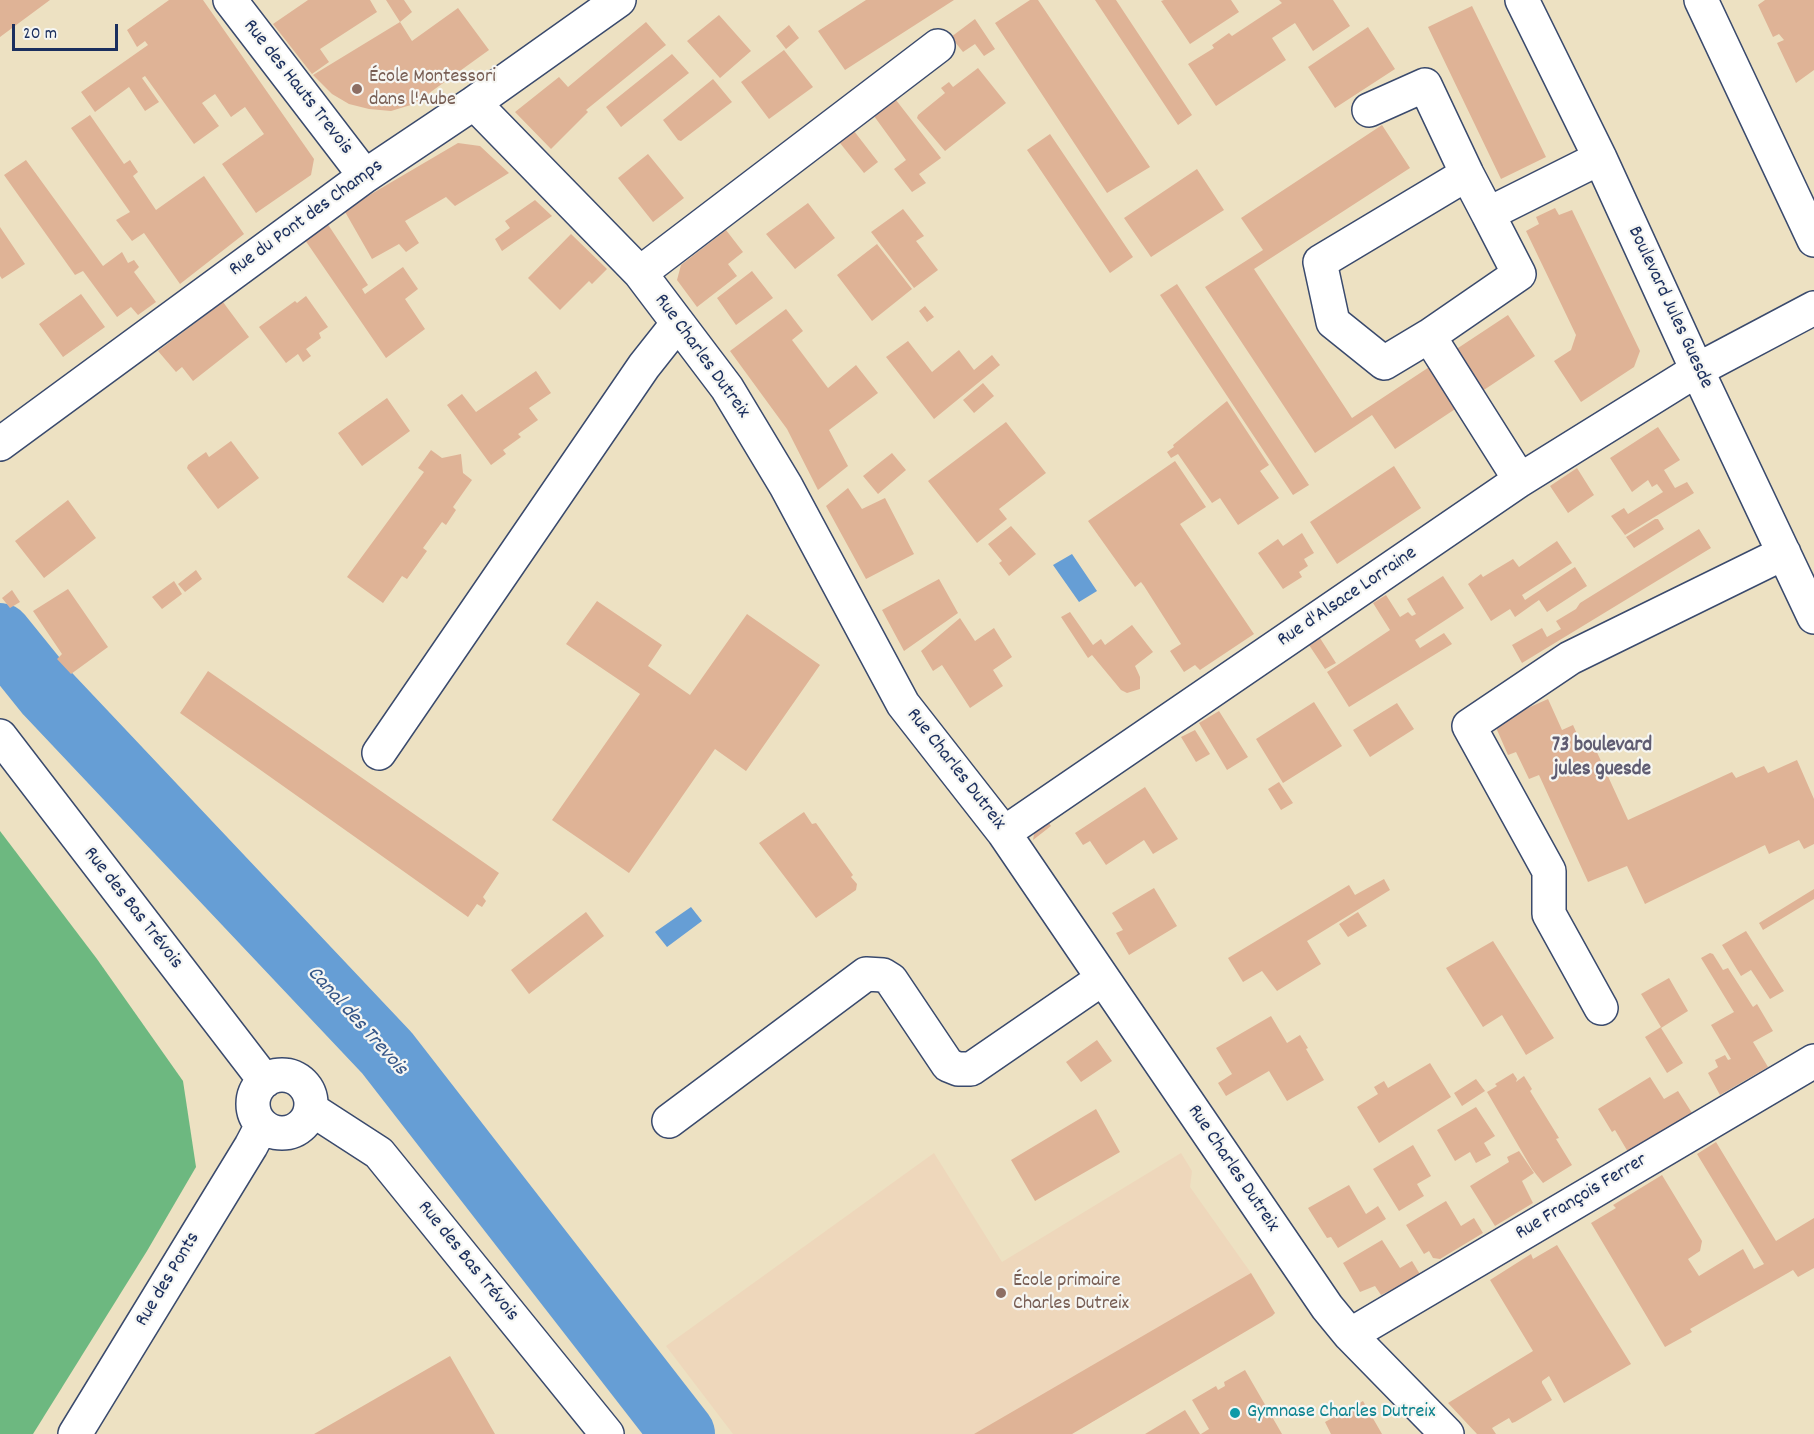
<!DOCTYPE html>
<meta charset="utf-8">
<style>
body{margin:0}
#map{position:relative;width:1814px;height:1434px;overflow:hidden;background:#ede1c2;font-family:Dekko,sans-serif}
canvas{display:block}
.scale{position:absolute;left:12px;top:24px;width:106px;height:27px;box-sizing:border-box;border:3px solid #1b2f5e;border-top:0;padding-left:8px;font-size:18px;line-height:21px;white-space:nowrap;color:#1b2f5e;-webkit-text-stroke:4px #f6f6f2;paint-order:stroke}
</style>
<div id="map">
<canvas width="1814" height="1434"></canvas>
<div class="scale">20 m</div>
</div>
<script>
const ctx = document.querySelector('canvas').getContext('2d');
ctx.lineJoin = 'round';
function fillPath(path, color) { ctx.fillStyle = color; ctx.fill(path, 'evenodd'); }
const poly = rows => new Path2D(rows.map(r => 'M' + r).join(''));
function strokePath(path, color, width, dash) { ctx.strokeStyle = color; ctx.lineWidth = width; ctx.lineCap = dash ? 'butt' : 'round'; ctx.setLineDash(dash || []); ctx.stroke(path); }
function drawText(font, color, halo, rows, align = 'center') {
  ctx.font = font + ' Dekko,sans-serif'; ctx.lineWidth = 4.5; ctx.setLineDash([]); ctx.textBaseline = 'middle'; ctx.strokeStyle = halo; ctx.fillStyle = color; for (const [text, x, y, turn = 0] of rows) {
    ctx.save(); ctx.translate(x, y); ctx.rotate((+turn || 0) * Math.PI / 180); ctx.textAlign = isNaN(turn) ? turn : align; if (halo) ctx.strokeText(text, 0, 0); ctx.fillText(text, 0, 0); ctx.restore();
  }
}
fillPath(poly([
 [934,1153,1002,1262,1181,1153,1192,1171,1190,1187,1251,1273,1275,1313,1072,1434,733,1434,666,1346]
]), '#eed7bb');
fillPath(poly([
 [0,831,97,959,183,1081,196,1167,147,1251,33,1434,0,1434]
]), '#6db880');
fillPath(poly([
 [1072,554,1097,591,1079,602,1053,565],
 [691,907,702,921,667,947,655,932]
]), '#669ed5');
strokePath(poly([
 [0,635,47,693,387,1053,683,1434]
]), '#669ed5', 64);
fillPath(poly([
 [0,0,50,0,0,37],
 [169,0,203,0,314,159,311,175,256,213,222,164,264,134,245,107,231,117,215,94,202,103,219,126,194,144,145,76,142,78,159,102,145,111,129,87,95,112,81,92,148,45,145,41,137,47,127,30],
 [308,0,370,0,377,12,320,49,329,62,312,74,273,24],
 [386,0,404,0,412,12,400,22],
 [866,0,954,0,845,70,818,31],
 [1030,0,1038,0,1150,167,1107,193,995,23],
 [1095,0,1116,0,1192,115,1178,125],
 [1164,0,1231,0,1239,12,1190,44,1161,1],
 [1279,0,1333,0,1350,26,1313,51,1295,23,1272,38,1286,60,1216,106,1188,64,1214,48,1212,45,1229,33,1232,36,1282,3],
 [1765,0,1814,0,1814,70,1796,83,1777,43,1784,40,1779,34,1773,37,1758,5],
 [1472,6,1546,157,1501,179,1428,27],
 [458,8,489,50,414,104,391,111,369,109,349,104,332,94,313,75,400,22,412,41],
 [719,15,751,51,720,78,687,41],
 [975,19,995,49,984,56,975,44,963,52,951,37],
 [646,22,666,45,586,110,588,112,551,149,515,112,559,77,568,87],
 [789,25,799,38,786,49,776,36],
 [1368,27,1395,69,1335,108,1308,67],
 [784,50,813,87,769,119,741,82],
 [672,54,689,73,621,127,606,107],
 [978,68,1006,103,945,151,917,118,918,115,945,93,941,88,949,82,953,87],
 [713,79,732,102,681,141,678,140,663,120],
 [896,100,941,158,919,174,926,183,912,192,894,169,906,160,874,116],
 [90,115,124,164,130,160,138,172,133,176,156,210,204,176,244,234,180,284,144,233,132,241,116,220,130,212,71,128],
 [1382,125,1410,168,1254,269,1352,418,1508,315,1535,356,1395,449,1372,415,1315,453,1205,287,1263,250,1241,218],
 [854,131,878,162,864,173,840,143],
 [1050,134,1133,257,1110,273,1027,150],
 [458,143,480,146,509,173,455,206,446,197,405,221,419,243,406,252,399,244,372,259,344,210],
 [648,154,684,198,653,222,618,178],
 [26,160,103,266,122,252,128,263,134,260,139,267,134,272,156,302,138,315,131,307,117,317,83,271,75,275,4,175],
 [1197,169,1224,210,1151,257,1124,218],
 [535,200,552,216,502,251,495,239,510,228,505,221],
 [808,203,835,238,795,269,766,234],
 [1555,208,1559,215,1572,210,1640,351,1634,367,1581,402,1554,361,1571,350,1576,335,1526,231,1539,224,1536,217],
 [903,209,924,236,916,241,938,270,914,288,871,232],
 [327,223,368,285,362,289,365,294,403,267,418,289,405,299,425,329,386,358,305,240],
 [0,227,25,264,2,279,0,276],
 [726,230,743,252,728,264,737,276,697,307,677,280,681,265],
 [571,234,607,269,592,284,589,281,560,310,528,278],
 [877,244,912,289,872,321,837,275],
 [752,271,773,298,736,325,717,298],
 [1177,284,1309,485,1293,495,1160,295],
 [81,294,105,327,63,357,39,324],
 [306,296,328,327,319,333,321,338,306,349,311,356,303,362,298,354,286,363,259,327,295,301,297,303],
 [223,302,249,337,193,381,182,367,176,372,158,351],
 [925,306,934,317,927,322,919,311],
 [786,309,803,331,792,340,828,388,856,365,878,393,829,430,848,466,818,490,787,429,730,351],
 [908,341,932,372,959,350,974,370,992,355,1000,365,934,419,886,357],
 [536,371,551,393,529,408,538,420,518,434,521,437,503,450,506,454,491,465,447,405,462,394,476,412],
 [983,383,994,396,974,413,963,400],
 [387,398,410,431,362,466,338,433],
 [1227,401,1269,465,1260,471,1279,498,1238,525,1220,498,1212,503,1178,454,1171,458,1167,452,1174,447,1173,445],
 [1006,422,1046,473,999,509,1007,519,977,543,928,481],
 [1658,427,1680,460,1664,470,1675,488,1687,482,1694,493,1625,535,1611,516,1624,508,1628,514,1663,492,1657,484,1652,487,1648,480,1632,492,1610,458],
 [231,441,259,478,218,509,187,468,188,465,206,452,209,457],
 [431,450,442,458,461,454,463,473,472,480,453,507,456,510,446,525,442,522,423,548,427,551,407,579,402,576,383,603,347,577,424,472,418,468],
 [892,453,906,470,878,494,863,476],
 [1175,461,1206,507,1180,524,1254,634,1200,670,1195,665,1184,672,1170,651,1181,644,1144,586,1141,582,1135,587,1088,521],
 [1394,466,1421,508,1337,564,1310,522],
 [1577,468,1594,495,1568,513,1550,486],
 [848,488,862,509,885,498,914,554,866,579,826,506],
 [68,500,96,538,44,578,15,541],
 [1655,519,1658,519,1664,529,1634,548,1626,537],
 [1011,526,1036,554,1009,576,999,563,1002,561,988,544],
 [1699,529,1711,548,1522,663,1512,645,1542,628,1547,637,1561,629,1556,621,1576,609,1580,603],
 [1302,533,1314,553,1304,559,1308,566,1299,572,1302,577,1283,589,1258,553,1278,539,1283,546],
 [1557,541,1572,563,1522,595,1525,600,1575,567,1587,586,1547,612,1539,600,1515,617,1510,609,1491,621,1468,584,1481,574,1483,577,1513,559,1519,567],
 [196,570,202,579,185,592,178,584],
 [1443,576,1464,608,1415,640,1420,648,1444,633,1452,644,1349,707,1327,672,1390,630,1373,603,1386,595,1400,617,1408,612,1412,616,1416,614,1407,599],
 [939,579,958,613,904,651,882,610],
 [174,581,182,594,162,609,152,597],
 [68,589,108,647,71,674,57,659,62,654,33,611],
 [12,590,20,602,10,608,2,598],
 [597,601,662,645,648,666,690,695,747,614,820,665,746,771,715,749,629,873,552,820,640,694,566,644],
 [1070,612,1093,645,1101,639,1105,645,1132,625,1153,652,1135,666,1140,677,1140,689,1127,693,1121,690,1092,655,1088,658,1061,617],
 [960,618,975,641,994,628,1012,657,993,670,1003,686,970,708,942,665,933,671,921,651],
 [1320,638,1336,663,1325,669,1309,645],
 [208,671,499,873,483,897,486,901,482,907,477,904,468,917,180,713],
 [1548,699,1562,730,1573,725,1585,752,1595,748,1628,820,1732,772,1736,778,1764,766,1768,773,1797,760,1814,799,1814,844,1804,849,1799,840,1769,854,1765,845,1645,904,1627,866,1588,882,1539,775,1529,779,1516,752,1508,755,1494,723],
 [1314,702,1342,746,1283,783,1256,739],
 [1397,703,1414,729,1370,757,1353,730],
 [1219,711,1248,757,1227,770,1199,723],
 [1195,730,1210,754,1196,762,1181,737],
 [1279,782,1293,803,1281,810,1268,789],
 [1145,787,1178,839,1153,854,1144,840,1106,865,1090,841,1083,845,1075,833],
 [804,812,812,824,816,823,853,875,851,877,857,884,856,890,816,918,759,843],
 [1045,817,1051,826,1033,840,1036,823],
 [1384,879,1390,890,1307,941,1321,964,1277,991,1262,971,1243,982,1228,958,1349,885,1355,895],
 [1154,888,1177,926,1129,955,1116,933,1123,930,1112,913],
 [1814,889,1814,899,1763,930,1759,923],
 [586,912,604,936,529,994,511,970],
 [1358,912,1367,926,1348,937,1339,924],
 [1746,931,1784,991,1770,999,1751,970,1741,976,1722,945],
 [1493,941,1554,1038,1526,1055,1502,1015,1483,1027,1446,968],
 [1710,953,1713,954,1723,970,1728,968,1753,1007,1757,1004,1773,1031,1753,1042,1768,1067,1720,1095,1708,1073,1718,1067,1715,1060,1725,1055,1728,1060,1731,1059,1711,1025,1734,1012,1701,958],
 [1669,978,1688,1011,1661,1028,1683,1063,1667,1073,1645,1037,1661,1027,1641,994],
 [1271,1016,1287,1043,1300,1035,1308,1048,1306,1049,1324,1080,1287,1101,1269,1071,1226,1096,1218,1083,1232,1074,1216,1048],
 [1097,1040,1112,1061,1081,1082,1066,1062],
 [1430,1063,1451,1097,1379,1143,1357,1107,1378,1094,1374,1087,1384,1081,1388,1088],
 [1513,1073,1517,1079,1516,1082,1524,1076,1532,1089,1530,1091,1559,1138,1556,1139,1572,1165,1543,1183,1532,1169,1487,1092,1497,1086,1495,1084],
 [1650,1077,1664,1099,1678,1091,1692,1113,1628,1152,1615,1130,1612,1132,1598,1109],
 [1476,1079,1485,1091,1462,1106,1454,1093],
 [1476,1107,1495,1136,1484,1143,1491,1155,1476,1163,1470,1152,1455,1161,1437,1130],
 [1096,1109,1120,1152,1035,1201,1011,1160],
 [1716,1142,1776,1241,1814,1218,1814,1268,1798,1277,1793,1270,1690,1329,1692,1332,1665,1347,1591,1223,1616,1208,1613,1205,1662,1175,1702,1241,1700,1251,1688,1259,1699,1276,1743,1249,1754,1269,1764,1264,1697,1154],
 [1413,1145,1431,1176,1417,1184,1424,1196,1399,1211,1373,1169],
 [1519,1151,1534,1173,1522,1181,1533,1203,1495,1226,1470,1186,1509,1162,1507,1157],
 [1349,1185,1366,1214,1378,1206,1386,1219,1338,1248,1331,1237,1327,1238,1308,1208],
 [1446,1201,1461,1226,1474,1218,1483,1233,1440,1259,1433,1258,1429,1251,1424,1254,1406,1225],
 [1382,1240,1400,1268,1412,1261,1421,1276,1395,1292,1393,1289,1381,1295,1375,1286,1360,1292,1343,1263],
 [1557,1245,1631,1364,1564,1403,1549,1376,1542,1381,1542,1383,1552,1400,1515,1422,1512,1423,1509,1418,1492,1428,1496,1434,1477,1434,1448,1403,1533,1351,1490,1280,1531,1254,1533,1259],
 [1251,1273,1275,1313,1272,1316,1072,1434,974,1434],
 [450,1356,495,1434,314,1434],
 [1245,1370,1282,1434,1201,1434,1209,1429,1192,1400,1216,1386,1218,1390,1225,1386,1224,1382],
 [1363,1401,1382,1434,1331,1434,1325,1422],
 [1185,1410,1200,1434,1145,1434]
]), '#dfb396');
const minor = poly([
 [230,0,365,176],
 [1522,0,1600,158,1697,370,1814,617],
 [1701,0,1814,240],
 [474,103,640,273,727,388,786,486,903,704,1004,833,1327,1307,1350,1335,1447,1434],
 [1369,110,1425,85,1467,174,1488,214,1600,158],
 [1467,174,1320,262,1333,322,1384,363,1429,336,1520,480],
 [640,273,938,46],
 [1429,336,1519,274,1488,214],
 [0,444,365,176,474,103,619,0],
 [0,736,265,1081],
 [379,753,644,366,678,323],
 [1004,833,1520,480,1697,370,1814,308],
 [1601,1008,1549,914,1549,871,1469,726,1570,658,1784,553],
 '253 1104a29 29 0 1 1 58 0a29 29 0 1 1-58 0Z',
 [311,1109,379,1153,607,1434],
 [669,1121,866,974,883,975,891,980,948,1065,958,1069,971,1069,1102,979],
 [1350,1335,1814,1061],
 [75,1434,251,1146,262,1125]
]);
strokePath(minor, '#3a4a6d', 36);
strokePath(minor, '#fff', 33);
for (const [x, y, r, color] of [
 [357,89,6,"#8d6e63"],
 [1001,1293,6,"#8d6e63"],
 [1235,1413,6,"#0f9aa8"]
]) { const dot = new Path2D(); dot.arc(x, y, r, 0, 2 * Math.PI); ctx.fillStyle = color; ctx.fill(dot); strokePath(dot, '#f6f6f2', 2); }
drawText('20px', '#785e54', '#f6f6f2', [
 ["École Montessori",369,78],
 ["dans l'Aube",369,101],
 ["École primaire",1013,1282],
 ["Charles Dutreix",1013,1305]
], 'left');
drawText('20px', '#1b2f5e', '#f6f6f2', [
 ["Rue des Hauts Trevois",297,88,52],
 ["Rue du Pont des Champs",307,219,-36],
 ["Boulevard Jules Guesde",1669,308,65],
 ["Rue Charles Dutreix",701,357,54],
 ["Rue d'Alsace Lorraine",1348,598,-34],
 ["Rue Charles Dutreix",955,770,52],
 ["Rue des Bas Trévois",132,909,52],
 ["Rue Charles Dutreix",1232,1169,56],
 ["Rue François Ferrer",1582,1198,-31],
 ["Rue des Bas Trévois",467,1262,51],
 ["Rue des Ponts",169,1280,-59]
]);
drawText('20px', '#0d838f', '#f6f6f2', [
 ["Gymnase Charles Dutreix",1247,1413]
], 'left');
drawText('bold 21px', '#605d72', '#f6f6f2', [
 ["73 boulevard",1602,747],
 ["jules guesde",1602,771]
]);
drawText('italic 21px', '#355688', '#f6f6f2', [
 ["Canal des Trevois",356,1022,48]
]);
</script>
